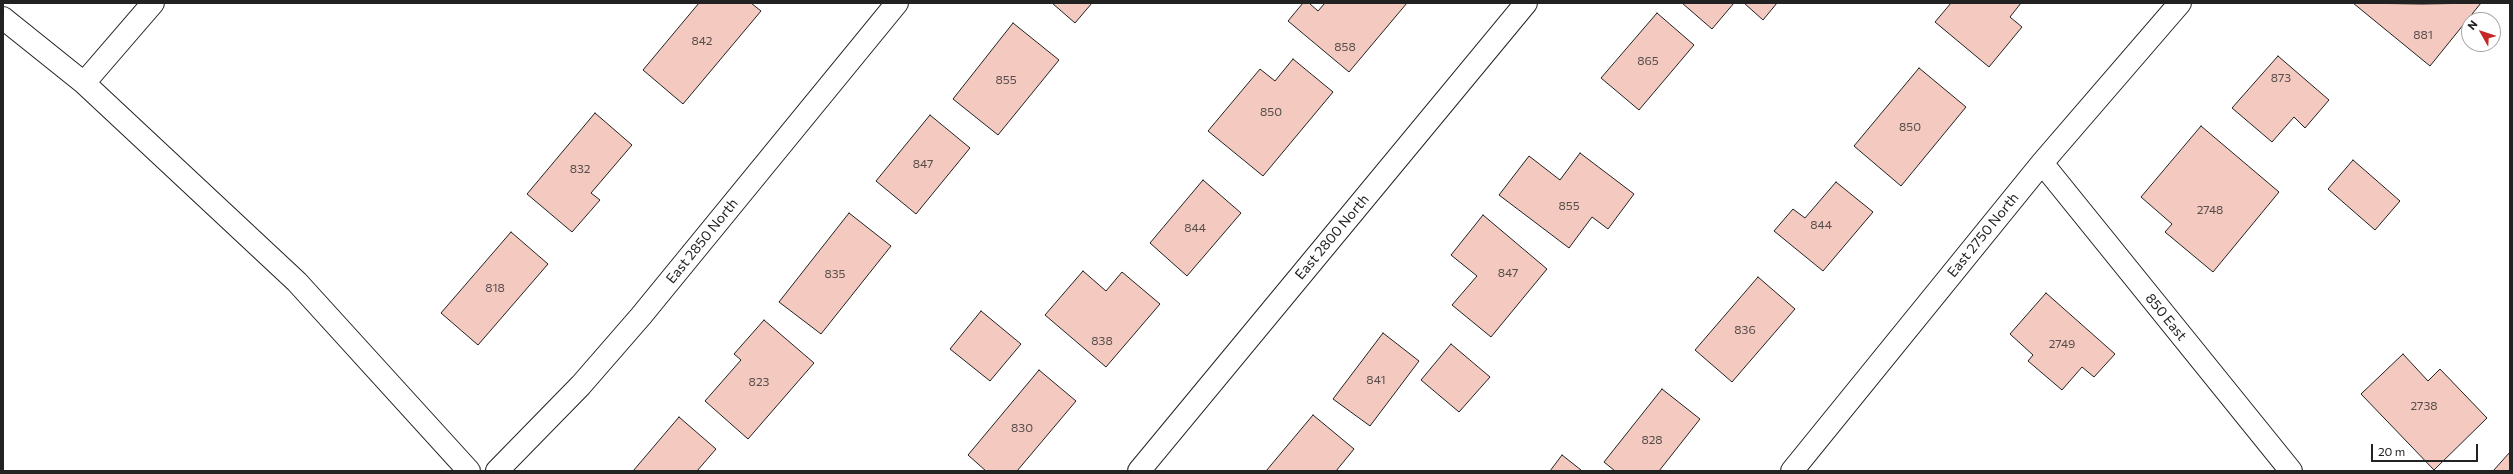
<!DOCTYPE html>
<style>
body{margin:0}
#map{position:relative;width:2513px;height:474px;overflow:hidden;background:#fff;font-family:Commissioner,sans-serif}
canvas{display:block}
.frame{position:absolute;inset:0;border:4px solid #222;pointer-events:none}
.north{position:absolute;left:2461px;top:12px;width:40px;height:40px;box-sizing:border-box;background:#fff;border:1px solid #a7a7a7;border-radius:50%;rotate:309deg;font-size:11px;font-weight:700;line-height:16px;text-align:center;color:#222}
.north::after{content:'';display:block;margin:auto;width:14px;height:18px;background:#c62828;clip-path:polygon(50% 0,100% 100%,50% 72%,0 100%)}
.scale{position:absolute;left:2371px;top:444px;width:107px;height:18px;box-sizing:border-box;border:2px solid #222;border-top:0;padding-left:5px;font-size:12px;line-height:14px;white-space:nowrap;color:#222;-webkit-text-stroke:3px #fff;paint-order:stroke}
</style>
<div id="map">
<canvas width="2513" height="474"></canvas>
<div class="frame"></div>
<div class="north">N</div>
<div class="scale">20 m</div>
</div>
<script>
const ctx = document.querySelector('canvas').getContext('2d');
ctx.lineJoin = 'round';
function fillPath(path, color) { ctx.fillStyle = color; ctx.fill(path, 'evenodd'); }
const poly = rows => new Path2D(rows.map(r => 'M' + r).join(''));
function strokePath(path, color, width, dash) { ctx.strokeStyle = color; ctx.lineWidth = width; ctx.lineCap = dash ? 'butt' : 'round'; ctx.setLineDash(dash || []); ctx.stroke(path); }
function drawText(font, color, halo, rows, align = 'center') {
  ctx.font = font + ' Commissioner,sans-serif'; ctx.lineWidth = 3; ctx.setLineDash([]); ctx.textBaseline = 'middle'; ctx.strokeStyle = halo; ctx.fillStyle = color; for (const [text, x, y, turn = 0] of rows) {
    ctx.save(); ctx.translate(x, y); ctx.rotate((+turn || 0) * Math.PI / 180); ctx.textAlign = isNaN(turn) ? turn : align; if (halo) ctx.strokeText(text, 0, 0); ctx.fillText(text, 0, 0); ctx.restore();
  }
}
const building = poly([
 [699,3,751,3,761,11,683,104,643,70,699,3],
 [1052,3,1092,3,1075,23,1052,3],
 [1303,3,1309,3,1318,11,1325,3,1407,3,1349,72,1288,21,1303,3],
 [1682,3,1734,3,1712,29,1682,3],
 [1744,3,1777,3,1763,20,1744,3],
 [1951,3,2021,3,2010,17,2022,27,1989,67,1935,22,1951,3],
 [2353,3,2422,4,2481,3,2430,66,2353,3],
 [1657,13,1694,45,1639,110,1601,78,1657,13],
 [1013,23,1059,60,998,135,953,99,1013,23],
 [2278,56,2329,100,2305,128,2294,117,2272,142,2232,108,2278,56],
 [1293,59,1333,92,1263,176,1208,131,1260,69,1275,81,1293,59],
 [1919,68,1966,107,1901,186,1854,146,1919,68],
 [595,113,632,145,591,193,600,200,572,232,527,194,595,113],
 [930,115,970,148,916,214,876,181,930,115],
 [2201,126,2279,192,2213,272,2165,232,2172,224,2141,197,2201,126],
 [1580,153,1634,194,1608,229,1592,217,1569,248,1499,195,1529,156,1560,180,1580,153],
 [2353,160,2400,201,2375,230,2328,189,2353,160],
 [1203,180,1241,213,1187,276,1150,243,1203,180],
 [1836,182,1873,212,1823,271,1774,231,1793,209,1805,218,1836,182],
 [849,213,891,246,821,334,779,302,849,213],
 [1483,215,1547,269,1491,337,1452,305,1477,276,1451,255,1483,215],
 [511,232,548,264,478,345,441,313,511,232],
 [1083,271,1106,291,1122,272,1160,304,1106,367,1045,315,1083,271],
 [1758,277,1795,309,1732,382,1695,350,1758,277],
 [2046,293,2115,354,2094,377,2082,367,2062,390,2028,361,2033,355,2010,334,2046,293],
 [981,311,1021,344,990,381,950,349,981,311],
 [764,320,814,363,748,439,705,401,741,360,734,354,764,320],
 [1383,333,1419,361,1370,426,1333,399,1383,333],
 [1451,344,1490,377,1459,412,1421,380,1451,344],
 [2403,354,2428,381,2440,369,2487,418,2434,470,2361,394,2403,354],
 [1039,370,1076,401,1017,471,986,471,968,455,1039,370],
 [1662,389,1700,419,1659,471,1615,471,1604,462,1662,389],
 [1313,415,1354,449,1336,471,1266,471,1313,415],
 [679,417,716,449,697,471,633,471,679,417],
 [2510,452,2510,471,2493,471,2510,452],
 [1562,455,1581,470,1580,471,1550,471,1562,455]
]);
fillPath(building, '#f3c9c0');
strokePath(building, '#222', 1);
const minor = poly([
 [153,3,84,83,297,282,469,471],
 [3,18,84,83],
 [2042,163,2291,471],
 [497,471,581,385,641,316,897,3],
 [1139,471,1526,3],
 [1792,471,2042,163,2180,3]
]);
strokePath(minor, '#222', 24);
strokePath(minor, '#fff', 22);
drawText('12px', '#564c4a', null, [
 ["881",2423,35],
 ["842",702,41],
 ["858",1345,47],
 ["865",1648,61],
 ["873",2281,78],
 ["855",1006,80],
 ["850",1271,112],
 ["850",1910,127],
 ["847",923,164],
 ["832",580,169],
 ["855",1569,206],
 ["2748",2210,210],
 ["844",1821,225],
 ["844",1195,228],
 ["847",1508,273],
 ["835",835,274],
 ["818",495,288],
 ["836",1745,330],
 ["838",1102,341],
 ["2749",2062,344],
 ["841",1376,380],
 ["823",759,382],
 ["2738",2424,406],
 ["830",1022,428],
 ["828",1652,440]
]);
drawText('14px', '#222', '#fff', [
 ["East 2750 North",1983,235,-51],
 ["East 2800 North",1332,237,-50],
 ["East 2850 North",702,241,-51],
 ["850 East",2166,317,51]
]);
</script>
